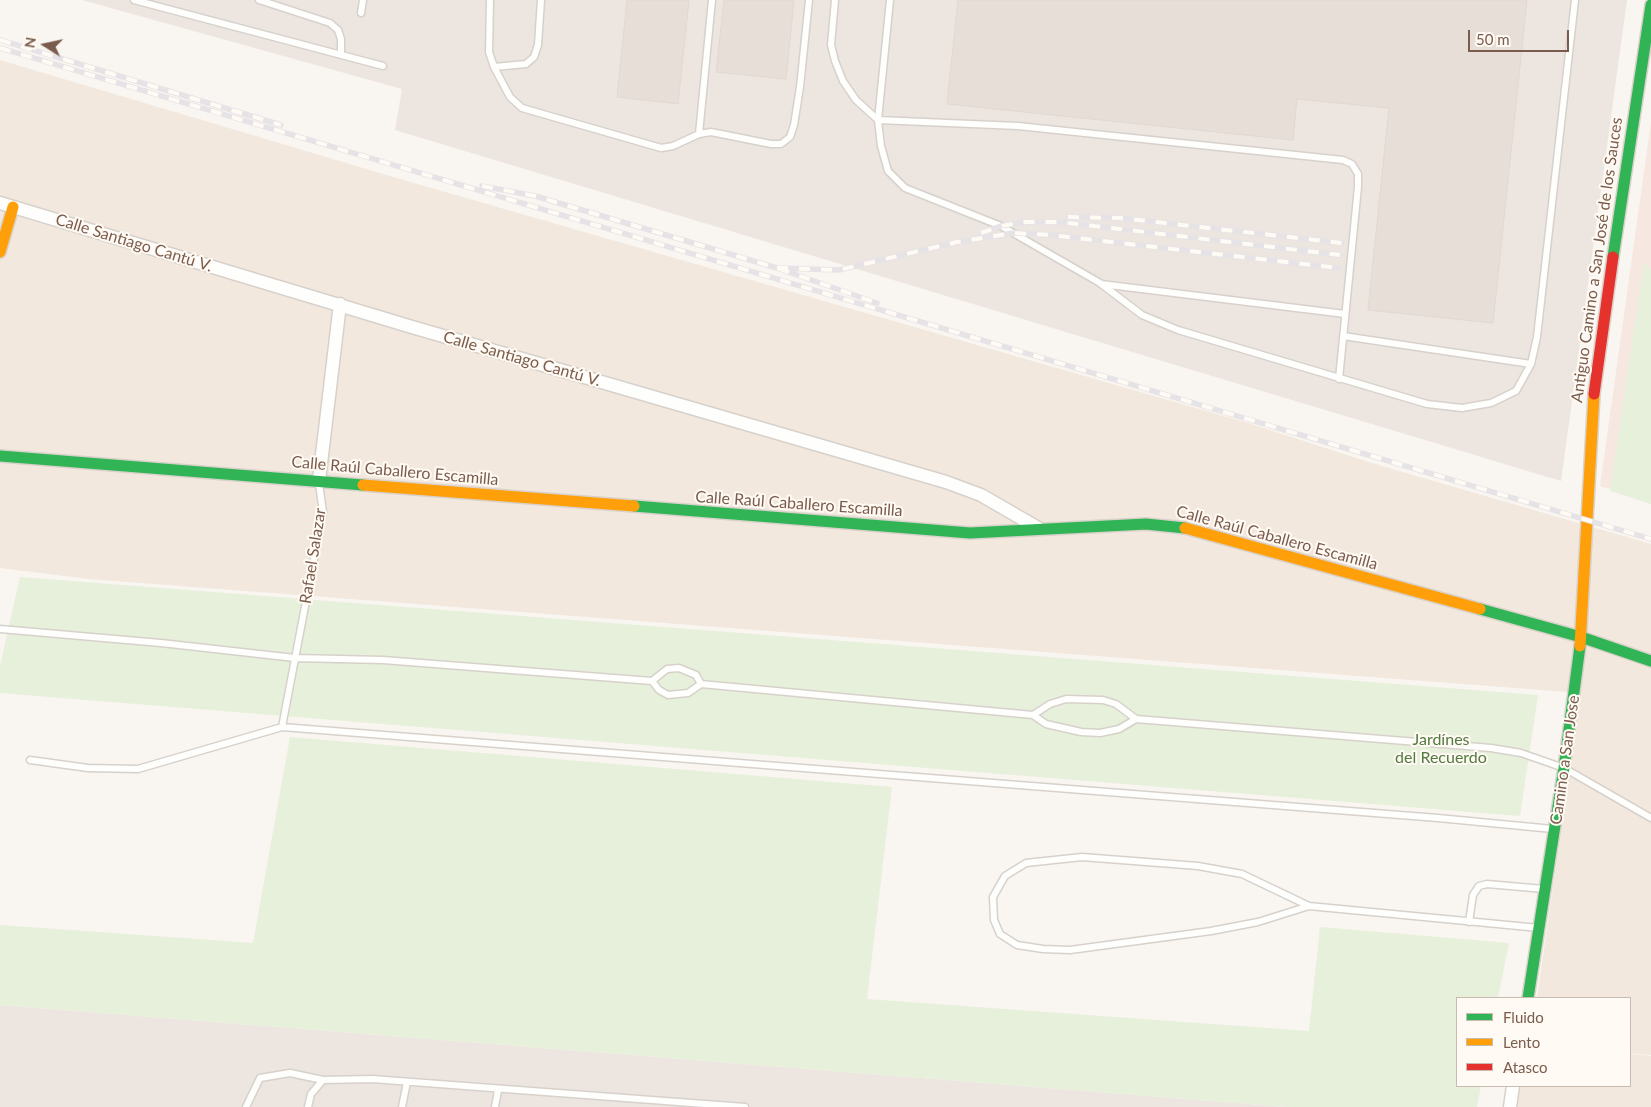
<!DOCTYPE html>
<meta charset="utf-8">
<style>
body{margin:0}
#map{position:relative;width:1651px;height:1107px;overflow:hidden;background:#f9f5f0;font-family:Lato,sans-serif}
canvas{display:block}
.legend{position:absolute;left:1456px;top:997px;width:175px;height:90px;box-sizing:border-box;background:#fffaf3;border:1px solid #cabbb1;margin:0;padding:6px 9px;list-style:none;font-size:15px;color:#7a5c4d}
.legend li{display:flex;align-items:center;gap:10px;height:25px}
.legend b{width:25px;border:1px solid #cabbb1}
.north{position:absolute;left:20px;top:20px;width:50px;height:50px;-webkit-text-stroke:4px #fffaf3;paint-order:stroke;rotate:280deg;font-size:14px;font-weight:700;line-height:20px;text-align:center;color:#7a5c4d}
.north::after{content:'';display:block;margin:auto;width:18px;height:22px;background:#7a5c4d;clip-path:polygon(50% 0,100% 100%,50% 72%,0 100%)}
.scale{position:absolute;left:1468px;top:30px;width:101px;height:22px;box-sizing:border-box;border:2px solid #7a5c4d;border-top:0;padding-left:6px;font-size:15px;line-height:18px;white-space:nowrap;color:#7a5c4d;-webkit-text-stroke:4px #fffaf3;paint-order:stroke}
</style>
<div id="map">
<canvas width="1651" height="1107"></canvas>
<ul class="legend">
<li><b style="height:6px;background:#30b455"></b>Fluido</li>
<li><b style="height:6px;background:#ff9f0a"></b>Lento</li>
<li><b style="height:6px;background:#e5322d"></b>Atasco</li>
</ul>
<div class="north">N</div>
<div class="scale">50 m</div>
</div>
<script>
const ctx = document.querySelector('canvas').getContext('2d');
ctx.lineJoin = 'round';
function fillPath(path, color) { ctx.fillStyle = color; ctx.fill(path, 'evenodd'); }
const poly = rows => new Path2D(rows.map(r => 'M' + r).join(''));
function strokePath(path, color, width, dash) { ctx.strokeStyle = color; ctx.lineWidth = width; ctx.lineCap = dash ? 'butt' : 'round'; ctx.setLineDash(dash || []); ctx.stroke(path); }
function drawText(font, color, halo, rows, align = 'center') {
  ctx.font = font + ' Lato,sans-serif'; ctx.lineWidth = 4; ctx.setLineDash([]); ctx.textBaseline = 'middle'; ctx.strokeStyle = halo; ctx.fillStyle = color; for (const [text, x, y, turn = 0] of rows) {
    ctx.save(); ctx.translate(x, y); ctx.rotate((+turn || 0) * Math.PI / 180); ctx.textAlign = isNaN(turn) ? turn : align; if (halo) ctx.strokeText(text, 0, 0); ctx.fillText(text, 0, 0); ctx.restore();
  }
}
fillPath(poly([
 [0,60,400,179,1248,423,1375,464,1651,544,1651,1055,1630,1053,1630,998,1537,998,1581,693,89,579,0,568],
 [1630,1054,1651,1056,1651,1107,1504,1107,1508,1086,1630,1086]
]), '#f2e8de');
fillPath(poly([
 [1651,122,1651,502,1600,486]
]), '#f6e8e1');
fillPath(poly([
 [82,0,1627,0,1561,481,395,130,402,89],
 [0,1005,1287,1107,0,1107]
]), '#ede5e0');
fillPath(poly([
 [1644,262,1651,269,1651,504,1610,491],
 [20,577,1538,695,1520,816,0,693,0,666],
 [290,737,892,787,867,999,1309,1031,1320,927,1509,943,1498,998,1457,998,1457,1086,1481,1086,1477,1107,1287,1107,0,1005,0,925,253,943]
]), '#e7f0db');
const building = poly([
 [627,0,689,0,678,104,617,97,627,0],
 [724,0,794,0,786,79,716,72,724,0],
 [958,0,1527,0,1493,323,1368,310,1389,108,1297,99,1293,140,947,104,958,0]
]);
fillPath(building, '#e6ded7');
strokePath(building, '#e2d8d2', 1);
const lane = poly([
 [134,0,383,66],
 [259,0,330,23,338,30,341,39,341,55],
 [490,0,489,52,494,67,510,97,522,108,661,148,673,146,699,134,711,132,771,144,781,144,790,137,794,125,800,87,809,0],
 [835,0,831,45,835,61,843,81,856,100,878,120,1018,126,1343,160,1352,164,1358,174,1358,187,1339,379],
 [890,0,878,120,881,146,888,171,905,188,1001,226,1100,283,1142,315,1178,330,1427,404,1462,408,1491,403,1516,391,1531,364,1537,337,1575,0],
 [361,13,363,0],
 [494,67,526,64,534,57,538,45,541,0],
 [699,134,712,0],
 [1101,284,1345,314],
 [1343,336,1531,364],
 [0,629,161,643,295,658,383,660,652,681,667,669,679,668,696,675,701,684],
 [652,681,659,690,668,695,688,693,701,684,1033,715,1046,724,1081,732,1100,733,1119,729,1136,719],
 [1033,715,1050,704,1066,699,1103,700,1116,704,1136,719,1491,748,1521,753,1564,768,1651,818],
 [282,727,323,512,319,484],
 [30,760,88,768,138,769,282,727,1438,818,1553,829],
 [1309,906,1258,922,1211,931,1070,950,1043,949,1017,945,1000,934,994,920,993,897,1005,876,1026,863,1082,857,1198,866,1242,874,1309,906,1539,928],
 [1469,922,1473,895,1479,886,1487,884,1544,889],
 [246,1107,260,1078,290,1073,323,1080],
 [308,1107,311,1094,323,1080,372,1079,745,1107],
 [402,1107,407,1082],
 [495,1107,498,1090]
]);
const street = poly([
 [0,203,412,327,946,482,981,495,1038,528],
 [319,480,340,304],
 [1510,1107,1513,1086]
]);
const fast = poly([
 [1613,257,1651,5],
 [0,456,363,485],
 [634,506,970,533,1146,524,1185,528],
 [1480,609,1581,637,1651,661],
 [1528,998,1564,768,1580,646]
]);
const slow = poly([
 [0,252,13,207],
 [363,485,634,506],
 [1185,528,1480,609],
 [1580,646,1594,394]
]);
const jam = poly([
 [1594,394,1613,257]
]);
strokePath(lane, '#d7d1cb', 9);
strokePath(street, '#d7d1cb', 15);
strokePath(fast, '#d9d2cb', 14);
strokePath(slow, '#d9d2cb', 14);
strokePath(jam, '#d9d2cb', 14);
strokePath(lane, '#fefefd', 6);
strokePath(street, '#fefefd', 12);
strokePath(fast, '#30b455', 11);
strokePath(slow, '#ff9f0a', 11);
strokePath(jam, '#e5322d', 11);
const rail = poly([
 [0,40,281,125],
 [0,48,1651,539],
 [482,186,535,196,777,268,877,303],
 [1068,217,1120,218,1342,243],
 [981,233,1001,226,1025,222,1060,222,1340,255],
 [777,268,839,270,957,242,1014,233,1051,235,1338,268]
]);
strokePath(rail, '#e6e3e7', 5.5);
strokePath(rail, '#fffaf3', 4, [11]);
drawText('16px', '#7a5c4d', '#fffaf3', [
 ["Calle Santiago Cantú V.",134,243,17],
 ["Antiguo Camino a San José de los Sauces",1597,260,-82],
 ["Calle Santiago Cantú V.",522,359,16],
 ["Calle Raúl Caballero Escamilla",395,471,5],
 ["Calle Raúl Caballero Escamilla",799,504,4],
 ["Calle Raúl Caballero Escamilla",1277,538,15],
 ["Rafael Salazar",313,556,-81],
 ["Camino a San Jose",1565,760,-82]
]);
drawText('16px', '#537a41', '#fffaf3', [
 ["Jardínes",1441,740],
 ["del Recuerdo",1441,758]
]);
</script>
